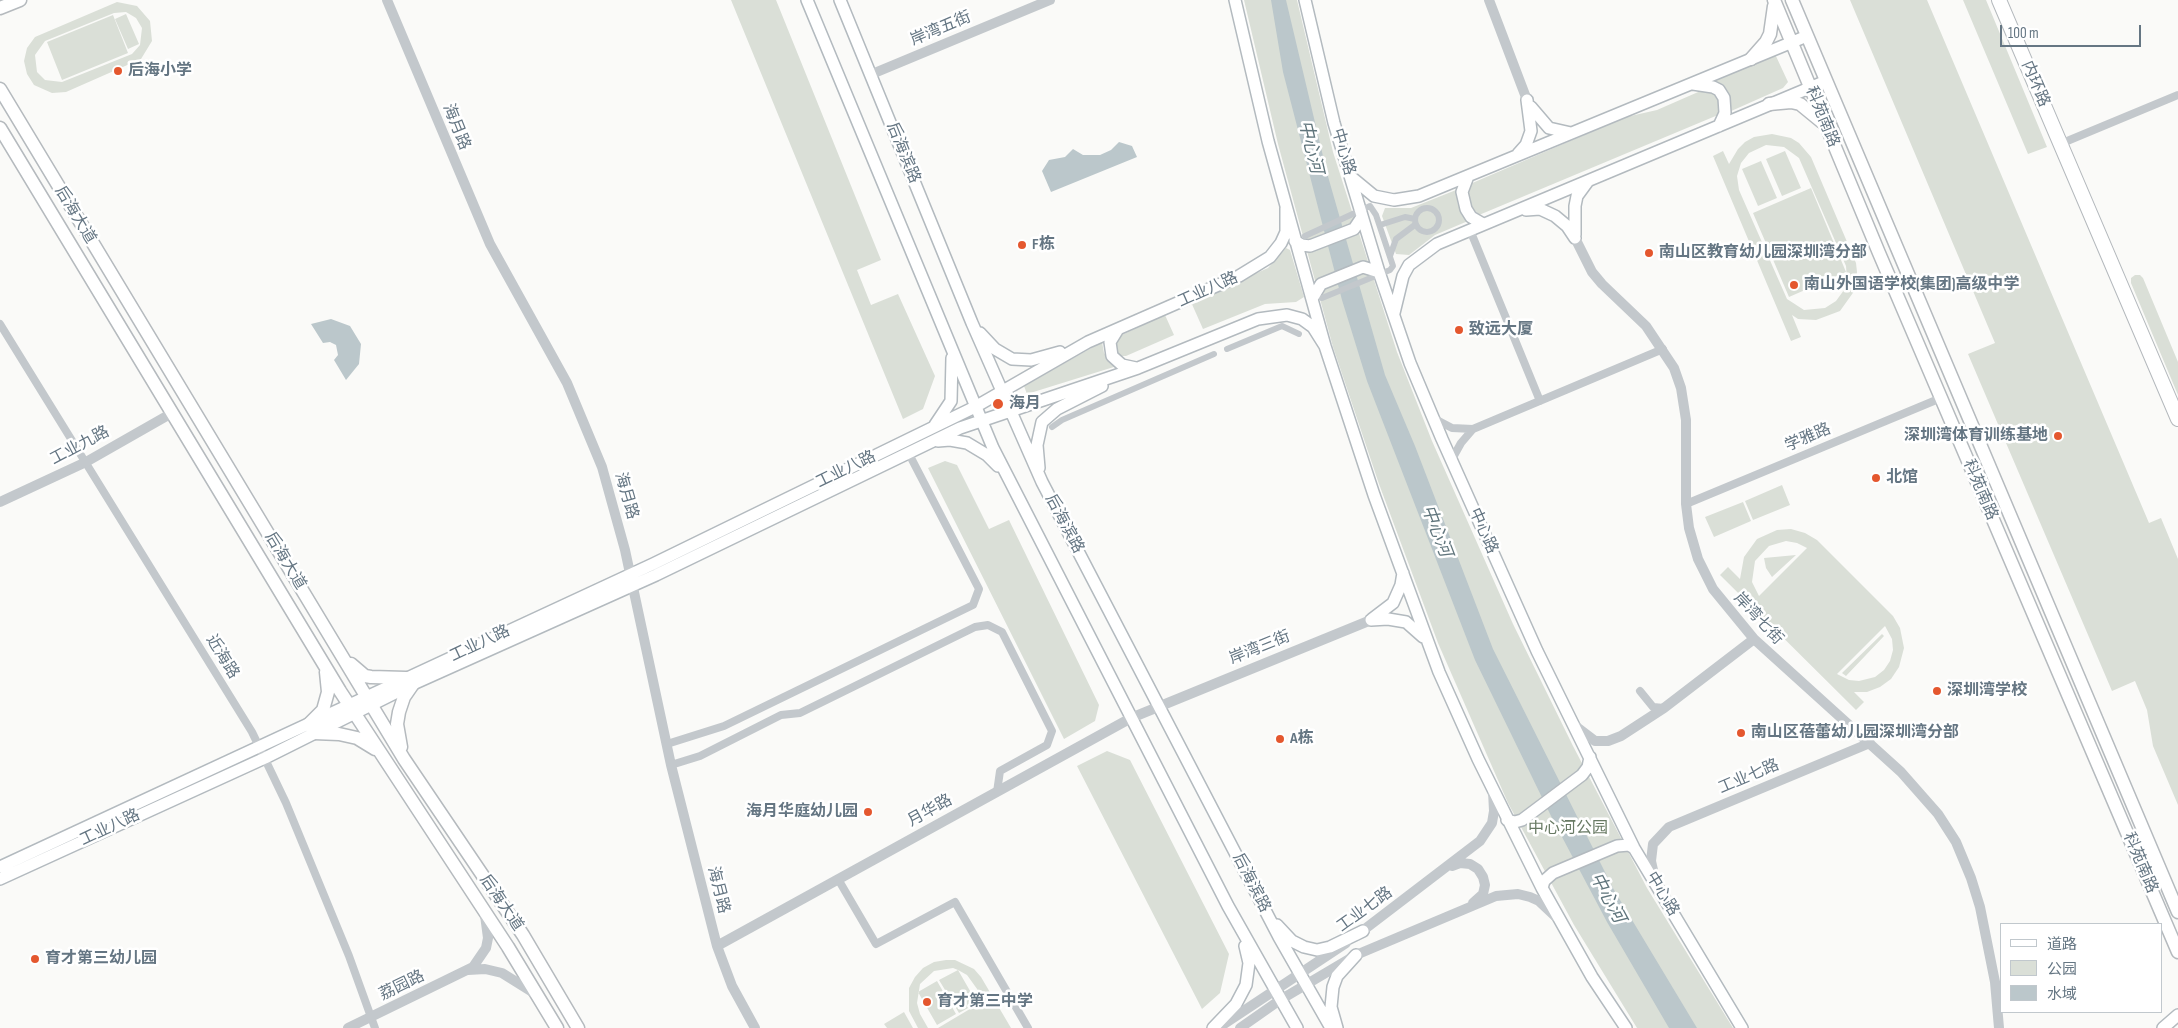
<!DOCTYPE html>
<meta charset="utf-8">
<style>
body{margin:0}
#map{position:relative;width:2178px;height:1028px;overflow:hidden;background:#fafaf8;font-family:"Sofia Sans Condensed","Noto Sans SC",sans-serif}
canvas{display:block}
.legend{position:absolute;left:2000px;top:923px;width:162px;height:90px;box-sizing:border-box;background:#fff;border:1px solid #c1c8cd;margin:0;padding:6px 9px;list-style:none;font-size:15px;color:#657683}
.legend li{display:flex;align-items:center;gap:10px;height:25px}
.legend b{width:25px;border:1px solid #c1c8cd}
.scale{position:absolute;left:2000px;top:25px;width:141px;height:22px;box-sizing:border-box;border:2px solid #657683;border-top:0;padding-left:6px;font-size:15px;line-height:18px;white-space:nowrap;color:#657683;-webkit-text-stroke:4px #fff;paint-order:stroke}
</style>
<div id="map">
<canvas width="2178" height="1028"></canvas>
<ul class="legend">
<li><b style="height:6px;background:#fff"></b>道路</li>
<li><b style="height:14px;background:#dadfd7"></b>公园</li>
<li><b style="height:14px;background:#bbc7cb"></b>水域</li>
</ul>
<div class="scale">100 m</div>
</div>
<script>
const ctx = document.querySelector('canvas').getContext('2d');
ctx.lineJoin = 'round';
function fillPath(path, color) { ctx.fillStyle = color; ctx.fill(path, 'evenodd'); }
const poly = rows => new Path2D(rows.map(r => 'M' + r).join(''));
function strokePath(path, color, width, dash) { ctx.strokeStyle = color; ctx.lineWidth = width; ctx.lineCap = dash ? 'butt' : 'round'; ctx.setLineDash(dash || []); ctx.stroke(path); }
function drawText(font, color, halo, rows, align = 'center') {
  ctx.font = font + ' "Sofia Sans Condensed","Noto Sans SC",sans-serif'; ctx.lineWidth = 5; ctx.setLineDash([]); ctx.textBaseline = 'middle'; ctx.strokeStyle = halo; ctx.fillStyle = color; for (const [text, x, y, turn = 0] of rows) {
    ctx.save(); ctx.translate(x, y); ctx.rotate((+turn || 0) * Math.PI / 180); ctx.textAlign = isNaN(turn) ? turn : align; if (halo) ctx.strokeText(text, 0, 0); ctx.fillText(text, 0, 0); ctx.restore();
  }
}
fillPath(poly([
 [731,0,776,0,881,260,857,270,871,305,898,294,935,376,923,409,903,419],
 [1244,0,1297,0,1333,152,1397,352,1432,441,1513,624,1573,746,1647,888,1733,1028,1637,1028,1574,925,1508,803,1438,643,1379,484,1333,347,1278,144],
 [1850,0,1927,0,2149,523,2161,518,2178,559,2178,805,2153,746,2147,710,2135,681,2112,691,1968,354,1995,343],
 [1963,0,1986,0,2047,147,2028,154],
 [117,2,137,6,150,21,152,41,141,59,66,92,52,93,34,85,27,74,24,61,27,48,35,37],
 [126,12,136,18,142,28,140,45,132,54,62,82,45,80,37,72,35,55,45,41,114,13],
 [126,14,139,44,128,49,115,19],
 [113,15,128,53,62,80,47,42],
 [1775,54,1788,82,1783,88,1729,112,1710,82],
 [1705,89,1717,94,1720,101,1721,109,1718,115,1479,215,1471,207,1467,194,1470,184,1626,117,1657,110],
 [1772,134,1791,138,1799,143,1811,157,1856,263,1857,272,1855,290,1840,311,1816,320,1798,319,1792,315,1801,337,1791,341,1713,156,1723,151,1729,164,1738,149,1745,142,1754,137],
 [1766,145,1784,147,1799,158,1846,266,1847,279,1844,290,1836,301,1825,308,1804,310,1787,299,1739,190,1737,176,1741,163,1749,153],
 [1785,151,1801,188,1782,196,1766,159],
 [1761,161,1777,198,1758,206,1742,169],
 [1811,188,1846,272,1789,297,1753,213],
 [1456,190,1458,205,1468,221,1435,235,1409,255,1396,254,1382,216,1385,208,1411,208],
 [1286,248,1290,250,1304,297,1296,302,1265,304,1203,329,1191,302,1268,268],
 [2135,275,2140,275,2143,278,2178,362,2178,395,2131,283,2131,278],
 [1165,315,1174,335,1126,356,1119,356,1114,351,1115,338],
 [1102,342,1104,353,1117,366,1027,394,1024,386],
 [945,461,957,465,989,529,1009,520,1099,705,1095,721,1064,739,928,468],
 [1782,485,1790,505,1753,520,1745,501],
 [1743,502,1751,521,1714,537,1705,517],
 [1791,529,1805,533,1817,540,1893,616,1900,628,1904,648,1899,667,1891,679,1880,687,1867,692,1854,692,1864,702,1856,710,1720,575,1728,567,1740,579,1744,557,1757,539,1777,530],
 [1786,541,1797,543,1807,548,1759,596,1752,582,1755,561,1769,546],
 [1885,626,1892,639,1893,650,1890,661,1884,670,1875,677,1859,681,1849,680,1837,674],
 [1796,555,1772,577,1766,568,1764,558],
 [1882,634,1884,636,1846,676,1842,673],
 [1107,751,1130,760,1229,954,1220,993,1202,1009,1077,766],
 [946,960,955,960,974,969,981,977,1011,1028,938,1028,985,1000,967,975,958,970,977,1003,959,1013,939,980,958,970,953,968,934,971,920,984,917,1003,920,1014,928,1028,918,1028,909,1011,909,988,915,977,923,968,934,962],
 [937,981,956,1014,937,1025,918,992],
 [904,1012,913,1028,887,1028,884,1024]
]), '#dadfd7');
fillPath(poly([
 [1271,0,1286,0,1327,173,1385,375,1415,446,1493,649,1614,890,1697,1028,1669,1028,1607,922,1552,818,1475,660,1367,381,1342,300,1283,72],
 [1119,142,1132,146,1137,157,1051,192,1042,171,1049,160,1065,157,1073,149,1083,155,1100,155,1111,150],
 [331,319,350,326,361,344,359,364,346,380,334,360,338,355,336,345,330,342,323,343,311,324]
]), '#bbc7cb');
const secondary = poly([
 [807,0,993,448,1228,906,1297,1028],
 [840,0,972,323,1042,482,1279,937,1331,1028],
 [1235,0,1268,141,1325,346,1374,495,1439,672,1478,759,1542,888,1592,977,1626,1028],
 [1305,0,1334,123,1379,272,1410,363,1442,439,1537,651,1634,848,1742,1028],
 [1693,84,1713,87,1719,90,1724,98,1725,113,1719,126],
 [1531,107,1549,128,1571,133],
 [1518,154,1526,145,1531,131,1527,100],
 [1468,176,1462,192,1466,209,1471,217,1483,224],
 [1351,177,1374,196,1394,200,1419,196,1807,36],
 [1526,210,1540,209,1555,216,1567,226,1575,238],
 [1575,235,1575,206,1577,196,1588,181],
 [1295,241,1302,245,1310,246,1354,229,1362,217],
 [1312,299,1321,284,1363,267,1379,272],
 [1394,313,1403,276,1409,265,1437,244,1826,81],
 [1118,329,1110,342,1112,356,1122,365,1136,368],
 [980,333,995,349,1012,359,1031,360,1060,352],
 [935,425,951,401,952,358],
 [938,441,950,440,967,443,987,455,998,466],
 [1039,468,1037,445,1042,422,1057,409,1102,386],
 [1372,619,1393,603,1401,585,1403,573],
 [1371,620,1388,619,1406,622,1423,637],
 [1507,820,1515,822,1522,820,1582,775,1588,767,1590,757],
 [0,867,653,564,975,407,1088,342,1239,276,1270,257,1281,243,1286,232,1286,208],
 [0,879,265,758,413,684,656,575,960,428,1138,368,1258,319,1287,315,1302,319,1313,327,1325,346],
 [1542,888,1544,881,1553,873,1617,846,1629,845,1634,848],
 [1277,925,1292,941,1304,947,1317,950,1330,947,1363,931],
 [1213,1028,1236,1004,1246,985,1249,963,1245,946],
 [1337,1028,1331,1007,1333,987,1337,976,1356,955],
 [2163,1028,2178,1015]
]);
const primary = poly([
 [1774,0,1879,253,2178,952],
 [1792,0,2178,912],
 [0,8,20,0],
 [1751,59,1766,42,1770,34,1774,6],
 [0,89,404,759,523,935,578,1028],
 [1769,104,1791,102,1800,104,1822,122],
 [0,128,340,691,508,947,557,1028],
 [351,664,365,676,371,677,406,678],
 [308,725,323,710,328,692,326,672],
 [314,733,339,734,357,738,375,749],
 [401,747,397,724,399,712,404,697,413,684]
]);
const trunk = poly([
 [1999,0,2178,419]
]);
strokePath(secondary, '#b3babf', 14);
strokePath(primary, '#b5babe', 15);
strokePath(trunk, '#b4b9bd', 16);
strokePath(poly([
 '1415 220a12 12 0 1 1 24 0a12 12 0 1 1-24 0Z',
 [1380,225,1405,217,1415,219],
 [1305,236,1370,206,1376,215,1393,266,1390,270,1322,298],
 [1390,256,1396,239,1416,224],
 [1227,349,1282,326,1299,334],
 [1052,427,1062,420,1214,354]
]), '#c3c8cc', 6);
strokePath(poly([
 [2060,144,2178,95],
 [1470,230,1540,401],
 [0,324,252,732,286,803,349,956,375,1028],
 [1433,418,1452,428,1473,429],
 [1451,461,1461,443,1473,429,1663,349],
 [1686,504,1941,398],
 [1640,691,1653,707,1664,708],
 [667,744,724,726,973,605,979,589,908,452],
 [671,765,700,756,781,715,800,713,975,627,988,625,1002,632,1052,731,1047,745,1000,771,997,792],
 [838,879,876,944,955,902,1028,1028]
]), '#c3c8cc', 8);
strokePath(poly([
 [387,0,490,244,567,383,602,467,625,550,671,765,717,946,732,986,755,1028],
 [1489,0,1527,100],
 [872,74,1050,0],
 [1575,238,1592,272,1602,284,1646,326,1674,368,1681,388,1686,420,1686,504,1689,528,1698,559,1713,589,1754,639,1901,772,1938,814,1956,842,1971,878,1980,907,1995,982,1999,1028],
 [0,502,86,462,172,413],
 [1574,725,1595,741,1608,741,1621,736,1664,708,1754,639],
 [1452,866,1460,863,1470,864,1478,869,1483,877,1485,885,1483,894,1473,903],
 [1655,879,1651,861,1653,844,1669,827,1870,743],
 [1357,935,1480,841,1492,823,1494,811,1493,791],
 [717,946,1131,718,1371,620],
 [468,970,485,969,502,973,534,993],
 [348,1028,473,967,486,948,488,938,485,915],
 [1218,1028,1346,943],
 [1240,1028,1280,1000,1356,955,1496,896,1518,894,1530,897,1539,901,1555,916]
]), '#c3c8cc', 10);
strokePath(secondary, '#fff', 11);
strokePath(primary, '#fff', 12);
strokePath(trunk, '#fff', 14);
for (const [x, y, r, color] of [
 [118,71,5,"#e4572e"],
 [1022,245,5,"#e4572e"],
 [1649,253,5,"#e4572e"],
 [1794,285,5,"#e4572e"],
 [1459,330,5,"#e4572e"],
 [998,404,6,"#e4572e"],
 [2058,436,5,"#e4572e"],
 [1876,478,5,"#e4572e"],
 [1937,691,5,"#e4572e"],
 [1741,733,5,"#e4572e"],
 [1280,739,5,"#e4572e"],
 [868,812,5,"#e4572e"],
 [35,959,5,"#e4572e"],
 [927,1002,5,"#e4572e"]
]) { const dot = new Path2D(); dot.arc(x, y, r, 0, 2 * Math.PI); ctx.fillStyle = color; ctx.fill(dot); strokePath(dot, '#fff', 2); }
drawText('16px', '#657683', '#fff', [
 ["岸湾五街",941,29,-23],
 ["内环路",2035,84,67],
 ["科苑南路",1822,117,68],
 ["海月路",456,127,68],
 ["中心路",1343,152,74],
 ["后海滨路",903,153,68],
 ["后海大道",75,215,59],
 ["工业八路",1208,290,-24],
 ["学雅路",1808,438,-23],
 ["工业九路",80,446,-28],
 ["工业八路",846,470,-26],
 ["科苑南路",1980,490,67],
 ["海月路",626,496,74],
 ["后海滨路",1064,524,62],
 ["中心路",1483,531,66],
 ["后海大道",285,561,59],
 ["岸湾七街",1758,619,47],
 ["工业八路",480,644,-25],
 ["岸湾三街",1260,648,-22],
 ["近海路",222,657,58],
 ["工业七路",1749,777,-23],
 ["月华路",930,811,-29],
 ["工业八路",110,828,-25],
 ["科苑南路",2140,863,67],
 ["后海滨路",1251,883,63],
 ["海月路",718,890,76],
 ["中心路",1662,894,59],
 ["后海大道",501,903,56],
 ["工业七路",1365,910,-36],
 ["荔园路",402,986,-26]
]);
drawText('bold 16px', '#657683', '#fff', [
 ["后海小学",128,71],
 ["F栋",1032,245],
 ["南山区教育幼儿园深圳湾分部",1659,253],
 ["南山外国语学校(集团)高级中学",1804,285],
 ["致远大厦",1469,330],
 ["海月",1009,404],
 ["深圳湾体育训练基地",2048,436,"right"],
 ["北馆",1886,478],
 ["深圳湾学校",1947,691],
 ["南山区蓓蕾幼儿园深圳湾分部",1751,733],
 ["A栋",1290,739],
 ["海月华庭幼儿园",858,812,"right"],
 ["育才第三幼儿园",45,959],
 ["育才第三中学",937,1002]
], 'left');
drawText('16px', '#687a64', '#fff', [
 ["中心河公园",1568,829]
]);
drawText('italic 18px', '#60757c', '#fff', [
 ["中心河",1310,147,77],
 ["中心河",1436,531,69],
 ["中心河",1607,898,62]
]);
</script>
